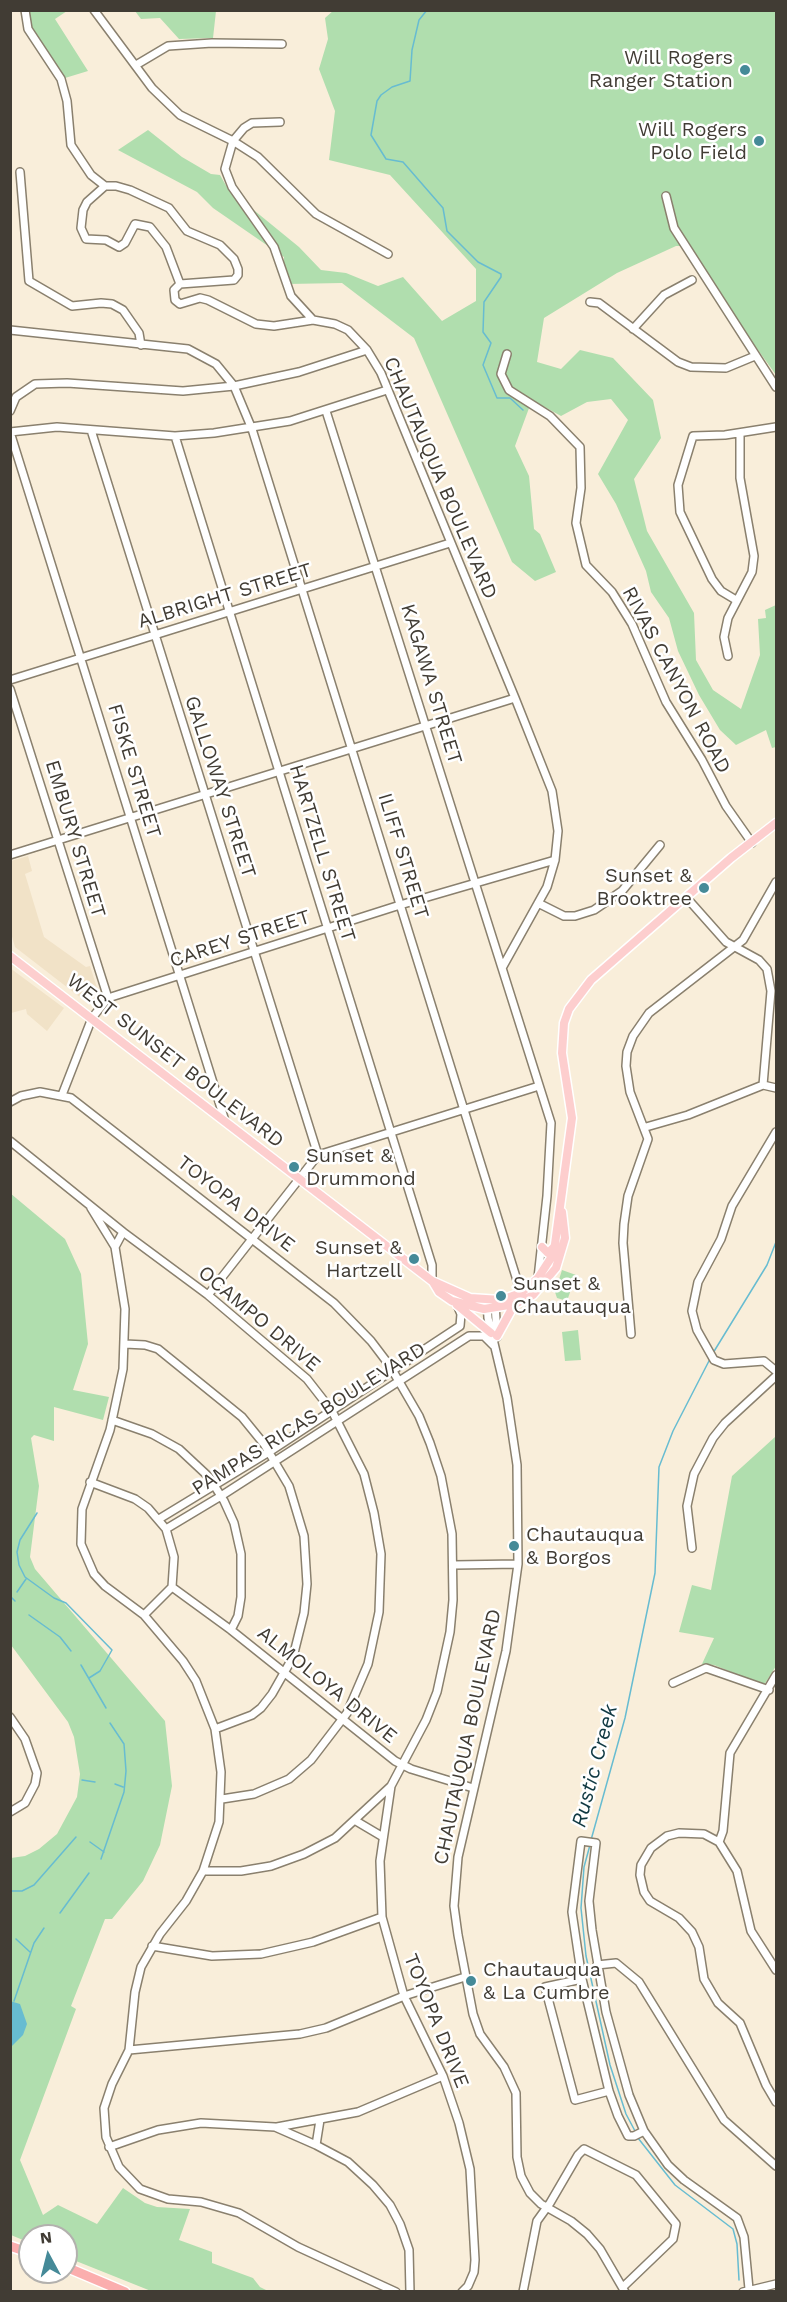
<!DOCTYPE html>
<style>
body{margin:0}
#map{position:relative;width:787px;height:2302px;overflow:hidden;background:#f9eeda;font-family:"Work Sans",sans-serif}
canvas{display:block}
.frame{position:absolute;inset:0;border:12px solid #413c34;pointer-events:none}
.north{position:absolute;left:18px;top:2224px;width:60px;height:60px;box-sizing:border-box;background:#fff;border:2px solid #b3b1ae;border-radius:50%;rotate:353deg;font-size:16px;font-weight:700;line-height:24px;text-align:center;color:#413c34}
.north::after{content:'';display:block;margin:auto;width:21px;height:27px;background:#458a98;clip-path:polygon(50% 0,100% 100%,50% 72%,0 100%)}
</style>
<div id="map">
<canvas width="787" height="2302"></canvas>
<div class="frame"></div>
<div class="north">N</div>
</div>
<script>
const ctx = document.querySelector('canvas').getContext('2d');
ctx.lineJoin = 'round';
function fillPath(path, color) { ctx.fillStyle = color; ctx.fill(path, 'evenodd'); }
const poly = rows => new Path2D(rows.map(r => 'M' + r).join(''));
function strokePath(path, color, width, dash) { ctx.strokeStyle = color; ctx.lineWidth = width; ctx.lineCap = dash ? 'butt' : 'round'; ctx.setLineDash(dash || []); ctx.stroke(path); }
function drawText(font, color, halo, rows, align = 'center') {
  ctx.font = font + ' "Work Sans",sans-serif'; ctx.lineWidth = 5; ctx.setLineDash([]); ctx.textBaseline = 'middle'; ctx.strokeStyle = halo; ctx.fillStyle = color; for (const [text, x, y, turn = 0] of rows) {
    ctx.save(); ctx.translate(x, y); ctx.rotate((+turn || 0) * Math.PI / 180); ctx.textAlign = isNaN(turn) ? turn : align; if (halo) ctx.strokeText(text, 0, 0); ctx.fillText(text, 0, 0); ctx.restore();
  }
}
fillPath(poly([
 [28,856,32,871,25,874,44,937,86,967,90,966,99,994,90,1005,15,947,11,933,11,861],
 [10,968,64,1008,47,1031,27,1014,26,1009,11,1013]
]), '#f1e2c7');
fillPath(poly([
 [334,10,776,11,776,375,683,246,676,246,617,273,544,318,537,362,561,369,580,350,613,358,653,400,661,438,634,479,647,531,694,613,696,660,713,690,741,709,760,655,758,619,766,618,765,610,776,605,776,747,772,748,766,730,736,745,720,730,699,695,678,651,669,618,651,592,646,571,616,504,598,474,628,420,611,399,587,402,561,416,532,400,515,446,529,476,534,529,540,534,556,572,535,581,512,562,414,338,342,283,288,284,284,273,284,257,213,208,197,192,118,150,148,130,182,157,211,174,220,175,228,189,299,247,321,270,346,273,378,286,403,277,442,321,476,301,476,269,390,175,329,160,335,111,319,69,328,39,325,18],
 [29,11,67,11,55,19,88,71,65,78,30,25],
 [135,11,216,11,213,38,179,39,160,18,141,19],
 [10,1193,65,1239,81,1274,88,1344,73,1390,109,1397,103,1420,54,1407,54,1441,34,1435,31,1438,39,1486,30,1557,35,1569,165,1721,172,1786,160,1845,143,1881,112,1919,105,1919,71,2006,76,2009,20,2160,43,2215,58,2205,97,2224,123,2188,145,2203,157,2207,190,2209,179,2240,212,2252,212,2263,253,2278,260,2287,268,2291,151,2291,66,2257,66,2236,30,2236,30,2243,11,2235,11,1858,25,1856,39,1849,57,1834,77,1797,80,1774,74,1737,68,1722,11,1645],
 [562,1270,576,1275,567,1301,557,1298,555,1292],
 [578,1330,581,1360,565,1361,562,1332],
 [775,1437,776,1666,764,1685,714,1665,702,1664,714,1638,679,1632,692,1585,711,1590,732,1476]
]), '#b0deae');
fillPath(poly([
 [10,2001,20,2004,27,2024,23,2035,11,2047]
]), '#67bcd1');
strokePath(poly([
 [427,10,419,20,412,50,410,81,392,87,381,95,377,101,371,135,386,159,403,162,443,208,447,231,478,262,501,274,501,277,484,302,483,332,491,343,483,365,497,398,510,398,523,410],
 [713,1353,767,1265,776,1242],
 [37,1513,20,1540,17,1552,19,1565,25,1577,54,1598,66,1603,112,1650,100,1671,89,1678],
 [17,1592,26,1579],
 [10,1596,15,1601],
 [29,1615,60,1637,71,1651],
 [81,1665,106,1708],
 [82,1780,95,1782],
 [115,1784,123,1787],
 [591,1840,625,1718,655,1573,659,1467,673,1431,711,1357],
 [90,1842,104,1852],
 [590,1845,584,1867,581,1908,586,1956,610,2065,626,2114,635,2131],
 [101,1859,124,1792,126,1771,124,1744,110,1723],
 [10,1891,22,1891,34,1885,76,1837],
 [60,1913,89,1873],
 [16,1939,30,1952],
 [14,2001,34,1943,44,1928],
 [638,2138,675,2185,733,2229,737,2244,739,2280]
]), '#67bcd1', 1.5);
const minor = poly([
 [25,10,28,29,61,79,67,101,71,145,91,175,105,186,116,186,130,190,169,208,187,231,220,245,234,259,238,269,238,275,234,280,180,284,174,290,175,300,180,304,200,298,208,300,256,324,274,326,313,320,335,324,348,330,367,350,381,373,515,698,552,791,558,831,555,860,547,887,502,968,551,1123,547,1196,538,1278],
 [94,10,152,88,180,115,233,141,258,157,316,214,388,254],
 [136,65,168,46,212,43,282,44],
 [280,122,252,123,244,128,233,141,225,169,232,187,274,247,291,296,313,320],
 [20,172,29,281,72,306,101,303,112,304,123,310,139,333,141,345],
 [105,186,87,202,83,210,81,228,86,239,106,240,119,247,125,243,135,224,150,227,166,247,180,284],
 [666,196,674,228,776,387],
 [590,302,599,303,678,362,691,367,726,368,755,356],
 [633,329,664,295,692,280],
 [10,330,188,349,216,364,234,386,252,429,521,1293],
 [507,354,501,374,509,390,550,416,580,447,581,488,576,523,586,565,612,592,632,624,666,702,702,760,726,806,752,843],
 [10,411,16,397,35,384,67,383,183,391,234,386,299,372,367,350],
 [326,411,502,968],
 [91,430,318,1155],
 [10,432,225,1121],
 [10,432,57,427,175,436,214,433,290,421,387,390],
 [175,436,432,1265,432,1281],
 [736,600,721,591,712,579,680,512,678,485,693,436,725,435,776,427],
 [728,656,724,637,728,618,752,572,754,556,740,478,740,433],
 [10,680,450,543],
 [10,689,108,998],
 [10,855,515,698],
 [686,897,726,942,759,960,767,969,771,991,763,1085,776,1088],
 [538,903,564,916,575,916,594,910,622,891,660,845],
 [62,1095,92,1018,108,998,400,905,555,860],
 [10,1102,21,1096,40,1092,71,1098,334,1303,371,1341,390,1366,419,1416,430,1443,441,1476,452,1534,453,1600,450,1632,437,1692,426,1720,391,1786,380,1861,382,1917,404,1996,443,2076,459,2123,470,2169,475,2260,474,2272,468,2286,462,2292],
 [646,1127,688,1115,763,1085],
 [776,1132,732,1206,721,1239,698,1282,692,1311,697,1330,714,1360,724,1364,764,1361,776,1371],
 [10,1141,123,1232,115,1247,125,1309,123,1369,110,1430,82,1509,81,1544,94,1574,105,1586,144,1615,183,1661,196,1681,215,1729,221,1772,219,1822,203,1871,186,1901,160,1934,141,1967,135,1992,129,2050,112,2084,104,2108,106,2137,119,2167,140,2189,168,2199,201,2202,239,2213,298,2247,396,2292],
 [91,1208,115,1247],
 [123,1232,208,1295,307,1379,332,1411,364,1474,374,1513,381,1554,379,1612,368,1664,347,1713,311,1760,289,1779,254,1794,222,1799],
 [208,1295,318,1155,539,1086],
 [487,1301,488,1318,507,1398,517,1465,518,1564,506,1651,458,1857,454,1906,458,1935,473,2014,480,2034,504,2067,516,2093,517,2157,521,2176,530,2193,541,2204,571,2221,587,2234,600,2249,625,2292],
 [495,1303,497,1337],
 [631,1334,623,1243,624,1224,628,1196,648,1139,630,1092,626,1066,627,1052,633,1036,649,1013,743,940,776,882],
 [125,1344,145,1345,158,1349,242,1417,264,1444,289,1486,304,1536,307,1584,304,1613,293,1657,272,1694,261,1708,252,1715,215,1729],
 [112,1420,152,1434,179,1449,209,1477,224,1501,234,1523,241,1554,241,1597,238,1616,231,1630],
 [90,1482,135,1499,148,1508,166,1529,174,1557,172,1587,144,1615],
 [159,1519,269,1452,460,1326,461,1314,458,1307],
 [166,1529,221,1496,469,1336,484,1336,493,1345],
 [692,1548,687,1506,694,1474,713,1438,725,1423,776,1376],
 [454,1565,518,1564],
 [172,1587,231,1630,395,1761,411,1769,473,1788],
 [673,1683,706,1668,769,1690],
 [10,1717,25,1739,37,1773,35,1784,25,1803,10,1812],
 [356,1821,383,1837],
 [719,1842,723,1831,730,1753,776,1675],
 [203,1871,241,1871,271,1866,304,1854,335,1838,391,1786],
 [152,1946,212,1956,261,1954,313,1942,382,1917],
 [597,1965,616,1963,639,1982,724,2120,776,2166],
 [776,1970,751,1931,737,1871,719,1842,704,1834,679,1833,667,1836,651,1848,641,1865,640,1875,644,1892,650,1901,679,1918,692,1932,699,1947,704,1979,718,2003,740,2023,766,2085,776,2102],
 [582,1979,545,1987,575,2100,609,2091],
 [129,2050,300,2034,326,2028,404,1996,465,1977],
 [277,2127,358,2112,443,2076],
 [644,2131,634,2136,628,2136,618,2116,609,2091,582,1979,572,1912,581,1841,596,1843,589,1901,592,1930,606,2012,629,2095,644,2131,668,2165,684,2180,737,2218,744,2237,749,2289],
 [316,2145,320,2120],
 [109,2147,158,2130,201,2123,275,2127,316,2145,348,2162,373,2185,390,2205,400,2224,409,2250,410,2292],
 [523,2292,537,2221,550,2203,578,2155,584,2149,636,2175,676,2224,673,2239,623,2287],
 [743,2292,776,2284]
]);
const major = poly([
 [10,956,432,1281,470,1298,501,1300,521,1293,538,1278,551,1258,555,1244,572,1118,562,1053,564,1023,569,1009,591,980,731,858,776,823],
 [542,1247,548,1253,554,1247],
 [433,1282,439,1292,452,1301,484,1309,515,1304,533,1295,556,1268,565,1238,562,1212],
 [457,1305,491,1333],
 [497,1336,514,1305]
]);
const highway = poly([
 [10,2246,30,2253],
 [66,2267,125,2292]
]);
strokePath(minor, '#8a806e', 10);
strokePath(major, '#fff', 11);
strokePath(highway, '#fff', 12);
strokePath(minor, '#fff', 7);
strokePath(major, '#fdcece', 8);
strokePath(highway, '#fbaeae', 9);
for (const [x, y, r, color] of [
 [745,70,6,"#458a98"],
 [759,141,6,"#458a98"],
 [704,888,6,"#458a98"],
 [294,1167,6,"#458a98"],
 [414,1259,6,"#458a98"],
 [501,1296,6,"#458a98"],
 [514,1546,6,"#458a98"],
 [471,1981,6,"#458a98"]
]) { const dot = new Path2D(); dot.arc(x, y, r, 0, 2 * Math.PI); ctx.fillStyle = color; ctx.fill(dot); strokePath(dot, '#fff', 2); }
drawText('20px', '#413c34', '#fff', [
 ["Will Rogers",733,58],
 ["Ranger Station",733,81],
 ["Will Rogers",747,130],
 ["Polo Field",747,153],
 ["Sunset &",692,876],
 ["Brooktree",692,899],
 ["Sunset &",306,1156,"left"],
 ["Drummond",306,1179,"left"],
 ["Sunset &",402,1248],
 ["Hartzell",402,1271],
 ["Sunset &",513,1284,"left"],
 ["Chautauqua",513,1307,"left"],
 ["Chautauqua",526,1535,"left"],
 ["& Borgos",526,1558,"left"],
 ["Chautauqua",483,1970,"left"],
 ["& La Cumbre",483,1993,"left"]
], 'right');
drawText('20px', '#413c34', '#fff', [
 ["CHAUTAUQUA BOULEVARD",440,478,67],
 ["ALBRIGHT STREET",225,596,-17],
 ["RIVAS CANYON ROAD",676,680,62],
 ["KAGAWA STREET",431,684,73],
 ["FISKE STREET",134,771,73],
 ["GALLOWAY STREET",220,787,72],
 ["EMBURY STREET",75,839,73],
 ["HARTZELL STREET",322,853,73],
 ["ILIFF STREET",403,856,73],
 ["CAREY STREET",240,939,-18],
 ["WEST SUNSET BOULEVARD",175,1061,38],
 ["TOYOPA DRIVE",236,1204,38],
 ["OCAMPO DRIVE",259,1319,40],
 ["PAMPAS RICAS BOULEVARD",309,1419,-32],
 ["ALMOLOYA DRIVE",327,1685,39],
 ["CHAUTAUQUA BOULEVARD",468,1737,-78],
 ["TOYOPA DRIVE",436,2021,68]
]);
drawText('italic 21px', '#103942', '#fff', [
 ["Rustic Creek",595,1766,-75]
]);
</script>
